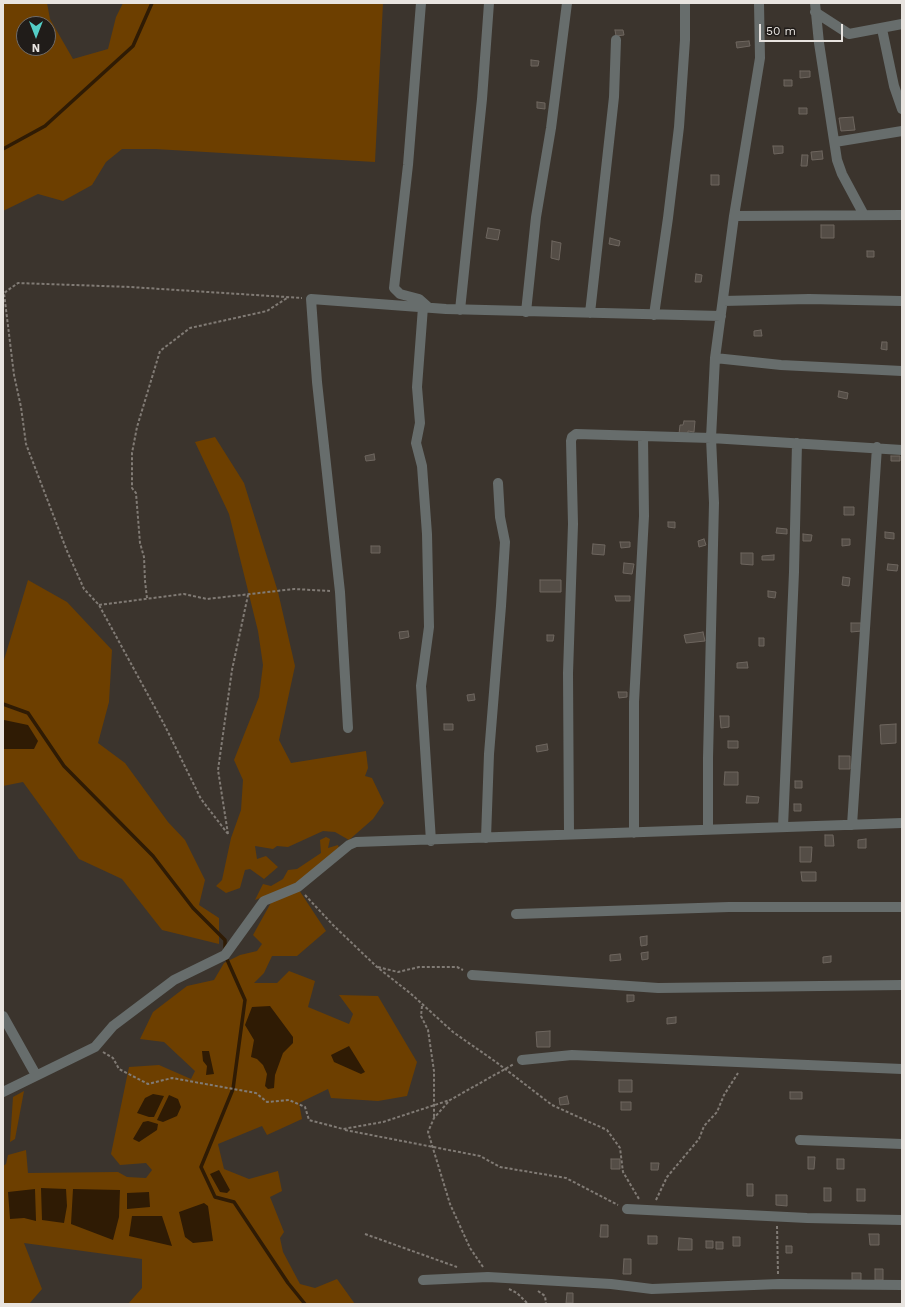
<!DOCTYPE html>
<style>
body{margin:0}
#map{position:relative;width:905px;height:1307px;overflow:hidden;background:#3b342d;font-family:"Work Sans",sans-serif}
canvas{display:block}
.frame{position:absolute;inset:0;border:4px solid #e8e4e0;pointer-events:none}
.north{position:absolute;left:16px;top:16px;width:40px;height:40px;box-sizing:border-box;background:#201c19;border:1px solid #706c69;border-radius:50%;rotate:180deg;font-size:11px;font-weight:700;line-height:16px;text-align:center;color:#e8e4e0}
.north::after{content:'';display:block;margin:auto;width:14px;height:18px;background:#54cdc6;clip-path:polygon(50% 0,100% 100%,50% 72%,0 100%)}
.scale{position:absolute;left:759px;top:24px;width:84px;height:18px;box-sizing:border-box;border:2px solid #e8e4e0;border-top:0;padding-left:5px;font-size:12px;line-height:14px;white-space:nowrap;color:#e8e4e0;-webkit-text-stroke:3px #201c19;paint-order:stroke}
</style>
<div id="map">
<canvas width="905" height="1307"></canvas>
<div class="frame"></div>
<div class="north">N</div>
<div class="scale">50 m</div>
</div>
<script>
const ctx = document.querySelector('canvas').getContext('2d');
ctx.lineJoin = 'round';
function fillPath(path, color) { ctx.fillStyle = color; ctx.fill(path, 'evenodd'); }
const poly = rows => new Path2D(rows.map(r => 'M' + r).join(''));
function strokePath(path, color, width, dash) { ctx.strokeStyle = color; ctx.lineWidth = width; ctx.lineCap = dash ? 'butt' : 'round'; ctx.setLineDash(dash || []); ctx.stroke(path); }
fillPath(poly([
 [3,3,47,3,50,19,73,59,108,49,116,17,123,3,383,3,375,162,155,149,122,149,106,162,92,185,63,201,38,194,3,211],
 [24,24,48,24,48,48,24,48],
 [215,437,244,483,278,592,295,666,279,740,291,763,366,751,368,768,365,776,372,778,384,803,373,819,349,840,335,832,323,831,288,847,277,846,273,849,255,846,257,859,266,856,278,867,264,879,250,869,245,870,240,888,226,893,216,886,222,880,231,838,241,810,243,780,234,760,259,697,263,665,258,631,229,514,195,442],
 [28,580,67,602,112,650,109,702,98,743,125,763,168,822,185,840,205,880,199,905,219,918,219,944,162,930,122,879,79,859,23,782,3,786,3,660,4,660],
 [326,837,330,839,328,848,338,845,339,848,296,884,255,900,263,884,271,886,283,879,288,870,297,869,321,853,320,840],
 [299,890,326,931,297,956,272,956,264,973,254,983,277,983,289,971,315,981,308,1007,349,1024,353,1014,339,995,378,996,417,1062,407,1096,378,1101,331,1098,328,1089,299,1103,302,1119,267,1135,262,1126,218,1144,224,1169,249,1179,278,1171,282,1191,270,1197,284,1232,280,1238,283,1252,300,1284,315,1288,337,1279,355,1304,128,1304,142,1288,142,1259,24,1243,42,1289,29,1304,3,1304,3,1166,6,1164,8,1155,26,1150,28,1173,118,1172,127,1177,146,1178,152,1170,146,1163,120,1165,111,1154,129,1067,159,1065,191,1079,195,1071,164,1042,140,1039,153,1012,187,986,214,980,224,963,240,955,257,951,262,944,253,935,273,899],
 [24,1091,15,1139,10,1142,13,1097]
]), '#6d3f00');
fillPath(poly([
 [4,720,28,725,38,741,34,749,3,749],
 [270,1006,293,1037,293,1043,283,1053,275,1075,274,1088,268,1089,265,1086,267,1074,263,1065,257,1059,251,1057,254,1040,245,1025,252,1007],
 [349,1046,365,1072,361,1074,334,1062,331,1055],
 [202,1051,209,1051,214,1074,206,1075,207,1066,203,1061],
 [153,1094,164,1096,154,1117,149,1117,137,1113,145,1098],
 [169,1095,178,1099,181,1107,177,1116,163,1122,157,1120],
 [148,1121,158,1124,157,1130,139,1142,133,1139,143,1122],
 [219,1170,230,1190,227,1193,220,1192,210,1174],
 [41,1188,66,1189,67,1206,64,1223,42,1220],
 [35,1189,36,1221,24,1218,10,1219,8,1192],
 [73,1189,120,1190,119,1217,113,1240,71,1224],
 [149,1192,150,1207,127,1209,127,1193],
 [204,1203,208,1206,213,1241,193,1243,185,1237,179,1212],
 [132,1216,162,1216,172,1246,129,1236]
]), '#2f1b04');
strokePath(poly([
 [3,149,45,126,133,46,152,3],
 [3,704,28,713,64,766,153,856,193,908,225,940,225,955,245,1000,233,1089,201,1167,215,1197,234,1202,288,1283,305,1304]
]), '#2f1b04', 3.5);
const building = poly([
 [615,30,623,30,624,35,616,36,615,30],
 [749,41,750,46,737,48,736,42,749,41],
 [531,60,539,61,538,66,531,66,531,60],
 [800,71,810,71,810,77,800,78,800,71],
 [784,80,792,80,792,86,784,86,784,80],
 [537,102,545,103,545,109,537,108,537,102],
 [799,108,807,108,807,114,799,114,799,108],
 [853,117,855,130,841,131,839,118,853,117],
 [773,146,783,146,783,153,774,154,773,146],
 [822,151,823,159,812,160,811,152,822,151],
 [802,155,808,155,807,166,801,166,802,155],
 [711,175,719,175,719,185,711,185,711,175],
 [821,225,834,225,834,238,821,238,821,225],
 [488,228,500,230,498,240,486,238,488,228],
 [610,238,620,241,619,246,609,244,610,238],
 [552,241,561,243,559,260,551,258,552,241],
 [867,251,874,251,874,257,867,257,867,251],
 [696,274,702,275,701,282,695,282,696,274],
 [761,330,762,336,754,336,754,331,761,330],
 [882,342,887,342,887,350,881,349,882,342],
 [839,391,848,393,847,399,838,397,839,391],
 [684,421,695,421,694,432,688,431,688,435,679,434,680,425,683,425,684,421],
 [374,454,375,460,366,461,365,456,374,454],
 [891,456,900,456,900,461,891,461,891,456],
 [844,507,854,507,854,515,844,515,844,507],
 [668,522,675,522,675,528,668,527,668,522],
 [777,528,787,529,787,534,776,533,777,528],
 [885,532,894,533,894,539,885,538,885,532],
 [803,534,812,535,811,541,803,541,803,534],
 [704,539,706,545,699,547,698,541,704,539],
 [842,539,850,539,850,545,842,546,842,539],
 [620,542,630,542,630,547,621,548,620,542],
 [593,544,605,545,604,555,592,554,593,544],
 [371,546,380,546,380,553,371,553,371,546],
 [741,553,753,553,753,565,741,564,741,553],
 [774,555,774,560,762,560,762,556,774,555],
 [624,563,634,564,632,574,623,573,624,563],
 [888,564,898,565,897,571,887,570,888,564],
 [843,577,850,578,849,586,842,585,843,577],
 [540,580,561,580,561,592,540,592,540,580],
 [768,591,776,592,775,598,768,597,768,591],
 [615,596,630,596,630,601,616,601,615,596],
 [851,623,861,623,862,631,851,632,851,623],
 [408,631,409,637,400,639,399,632,408,631],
 [703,632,705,641,686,643,684,635,703,632],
 [547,635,554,635,553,641,547,641,547,635],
 [759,638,764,638,764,646,759,646,759,638],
 [747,662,748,668,737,668,737,663,747,662],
 [618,692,627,692,627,697,619,698,618,692],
 [474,694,475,700,468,701,467,695,474,694],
 [720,716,729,716,729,727,721,728,720,716],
 [444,724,453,724,453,730,444,730,444,724],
 [896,724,896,743,881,744,880,725,896,724],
 [728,741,738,741,738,748,728,748,728,741],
 [547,744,548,750,537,752,536,746,547,744],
 [839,756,850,756,850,769,839,769,839,756],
 [725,772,738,772,738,785,724,785,725,772],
 [795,781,802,781,802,788,795,788,795,781],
 [747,796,759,797,758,803,746,803,747,796],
 [794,804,801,804,801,811,794,811,794,804],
 [825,835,833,835,834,846,825,846,825,835],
 [866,839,866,848,858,848,858,840,866,839],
 [800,847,812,847,811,862,800,862,800,847],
 [801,872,816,872,816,881,802,881,801,872],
 [647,936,647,945,641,946,640,937,647,936],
 [648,952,648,959,642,960,641,953,648,952],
 [620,954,621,960,610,961,610,955,620,954],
 [831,956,831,962,823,963,823,957,831,956],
 [627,995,634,995,634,1001,627,1002,627,995],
 [676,1017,676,1023,667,1024,667,1018,676,1017],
 [550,1031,550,1047,537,1047,536,1032,550,1031],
 [619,1080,632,1080,632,1092,619,1092,619,1080],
 [790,1092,802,1092,802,1099,790,1099,790,1092],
 [567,1096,569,1104,560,1105,559,1098,567,1096],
 [621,1102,631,1102,631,1110,621,1110,621,1102],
 [808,1157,815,1157,814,1169,808,1169,808,1157],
 [611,1159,620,1159,620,1169,611,1169,611,1159],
 [837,1159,844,1159,844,1169,837,1169,837,1159],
 [651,1163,659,1163,658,1170,651,1170,651,1163],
 [747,1184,753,1184,753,1196,747,1196,747,1184],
 [824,1188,831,1188,831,1201,824,1201,824,1188],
 [857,1189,865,1189,865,1201,857,1201,857,1189],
 [776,1195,787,1195,787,1206,776,1205,776,1195],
 [601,1225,608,1225,608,1237,600,1237,601,1225],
 [869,1234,879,1234,879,1245,870,1245,869,1234],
 [648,1236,657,1236,657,1244,648,1244,648,1236],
 [733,1237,740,1237,740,1246,733,1246,733,1237],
 [679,1238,692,1239,692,1250,678,1250,679,1238],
 [706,1241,713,1241,713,1248,706,1248,706,1241],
 [716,1242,723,1242,723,1249,716,1249,716,1242],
 [786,1246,792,1246,792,1253,786,1253,786,1246],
 [624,1259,631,1259,631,1274,623,1274,624,1259],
 [875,1269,883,1269,883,1280,875,1280,875,1269],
 [852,1273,861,1273,861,1280,852,1280,852,1273],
 [567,1293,573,1293,573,1303,566,1303,567,1293]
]);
fillPath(building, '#544d46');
strokePath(building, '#6e665f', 1);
strokePath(poly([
 [147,598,145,581,144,557,140,543,136,493,132,488,132,453,137,427,160,351,190,328,267,311,287,298],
 [99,605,184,594,207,599,294,589,330,591],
 [228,834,201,799,165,726,99,605,84,589,67,551,26,444,21,407,14,375,4,293,18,283,130,287,302,298],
 [228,834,218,770,232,670,248,595],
 [305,895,333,925,377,967,410,993,453,1032,496,1062,552,1105,607,1130,620,1148,623,1172,639,1199],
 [378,967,398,972,419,967,457,967,463,970],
 [422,1006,421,1016,428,1030,434,1071,434,1117],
 [103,1052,113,1058,119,1069,148,1084,172,1078,256,1093,267,1102,289,1100,305,1107,309,1120,343,1129,383,1122,450,1100],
 [345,1130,480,1156,500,1167,566,1178,618,1205],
 [656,1200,667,1177,699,1139,704,1126,717,1112,724,1095,738,1073],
 [777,1226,778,1274],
 [365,1234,457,1267],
 [483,1267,470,1248,450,1204,428,1132,434,1118,450,1100,514,1064],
 [509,1289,517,1293,528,1304],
 [538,1291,545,1296,546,1304]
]), '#817b75', 2, [3, 2]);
strokePath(poly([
 [421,3,408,165,394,288,400,294,419,299,428,307],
 [815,3,819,43,837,160,842,174,864,215],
 [815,12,849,34,902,24],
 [882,29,894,86,902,109],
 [835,142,902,131],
 [734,216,902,215],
 [723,301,809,299,902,301],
 [423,307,417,387,420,423,416,443,422,466,427,534,429,627,421,686,431,841],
 [460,310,482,99,489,3],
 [526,312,536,217,551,128,567,3],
 [590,313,614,97,616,40],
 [654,315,668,218,679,127,685,40,685,3],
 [715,358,781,365,902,371],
 [348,728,340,592,317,382,311,299,446,309,721,316],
 [852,825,877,447],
 [783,827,794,572,797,443],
 [708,829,708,758,714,503,711,438,715,358,734,216,760,58,759,3],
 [634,833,634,702,644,516,643,436],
 [569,834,568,673,573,524,571,441,572,437,576,434,711,438,902,450],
 [486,838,489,754,501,606,505,542,500,517,498,483],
 [516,914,729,907,902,907],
 [472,975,658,988,902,985],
 [3,1016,36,1075],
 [522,1060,572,1055,902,1069],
 [3,1092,95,1047,113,1026,174,980,225,955,264,901,298,887,349,845,356,842,902,823],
 [800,1140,902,1144],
 [627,1209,807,1218,902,1220],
 [423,1280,488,1277,611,1284,652,1289,779,1284,902,1285]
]), '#676d6c', 10);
</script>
